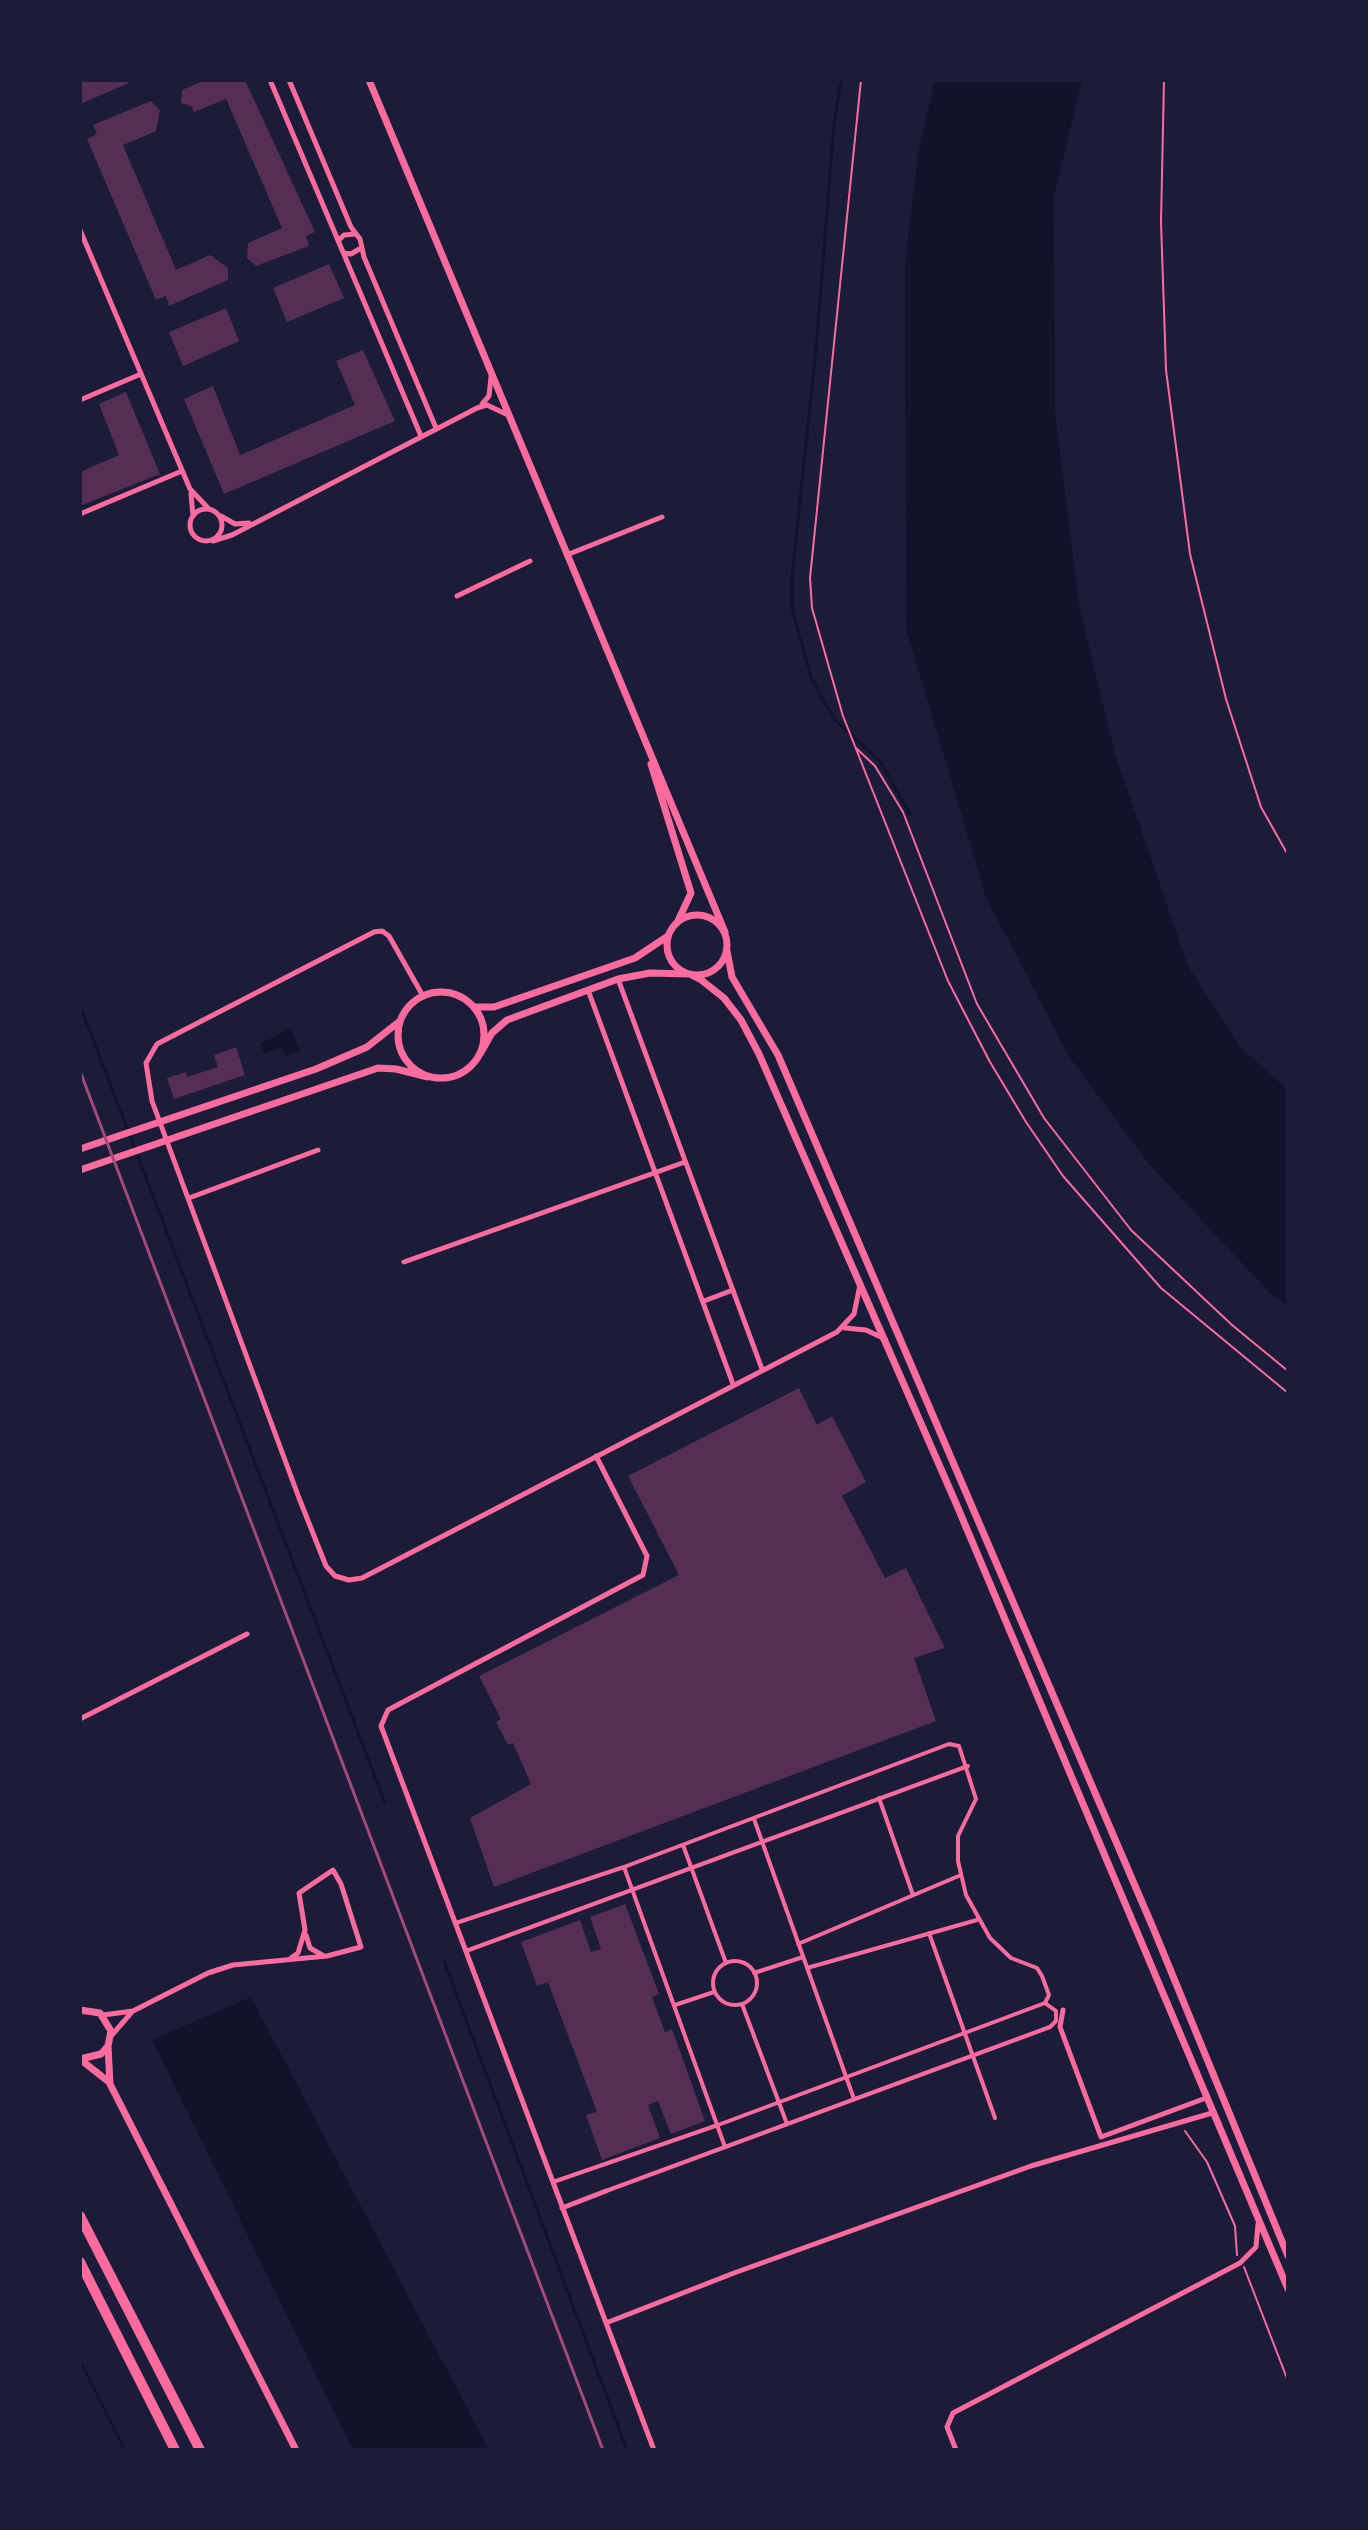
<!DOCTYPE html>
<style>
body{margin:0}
#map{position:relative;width:1368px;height:2530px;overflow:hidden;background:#1b1b3a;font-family:"Titillium Web",sans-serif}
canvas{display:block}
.frame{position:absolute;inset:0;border:82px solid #1b1b3a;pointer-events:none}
</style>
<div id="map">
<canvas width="1368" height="2530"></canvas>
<div class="frame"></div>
</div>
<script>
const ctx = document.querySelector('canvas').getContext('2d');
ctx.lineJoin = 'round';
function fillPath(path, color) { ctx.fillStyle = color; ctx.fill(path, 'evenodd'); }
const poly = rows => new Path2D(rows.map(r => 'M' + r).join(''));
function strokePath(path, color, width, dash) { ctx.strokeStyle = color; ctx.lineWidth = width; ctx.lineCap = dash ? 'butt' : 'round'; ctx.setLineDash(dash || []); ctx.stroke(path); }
fillPath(poly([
 [935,80,1082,80,1054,197,1055,412,1080,610,1115,754,1188,966,1240,1047,1288,1090,1288,1304,1273,1296,1148,1163,1068,1055,986,897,906,629,905,264,918,154],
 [291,1028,300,1051,286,1056,281,1047,265,1054,260,1044],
 [251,1997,489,2450,353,2450,152,2040]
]), '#12122b');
strokePath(poly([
 [841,80,834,124,816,349,792,576,792,609,811,677,824,702,836,721,880,761,910,814],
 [80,1005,385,1803],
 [444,1961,627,2450],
 [80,2360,125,2450]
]), '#12122b', 3);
fillPath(poly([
 [80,80,128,80,129,83,80,104],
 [205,80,245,80,315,232,306,236,309,246,256,266,247,258,248,243,282,228,226,99,194,112,191,106,181,103,182,90],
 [151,101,160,110,156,131,123,145,176,270,210,255,228,268,228,280,169,306,166,296,156,300,87,139,97,134,93,125],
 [329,264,344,298,287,322,273,288],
 [226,308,239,341,183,366,169,332],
 [363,350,395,421,224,494,184,399,213,386,240,455,355,405,336,361],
 [126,392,160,474,80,506,80,472,119,455,99,404],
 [236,1047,245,1075,174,1099,167,1078,186,1072,187,1077,218,1067,214,1055],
 [799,1388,817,1425,832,1416,866,1482,842,1496,885,1578,906,1568,945,1648,914,1658,936,1721,494,1887,470,1818,531,1784,513,1743,508,1745,496,1722,501,1719,479,1676,679,1575,628,1476],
 [625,1904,659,1994,652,1997,665,2032,672,2029,705,2121,671,2134,658,2101,648,2105,660,2138,602,2160,586,2115,597,2112,548,1982,537,1986,521,1942,580,1920,591,1952,601,1949,590,1917]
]), '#542f53');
strokePath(poly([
 [861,80,810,578,812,608,843,716,948,981,990,1062,1026,1122,1063,1176,1161,1288,1288,1393],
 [1164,80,1161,222,1166,370,1190,554,1226,699,1261,807,1288,855],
 [856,748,875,766,903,812,977,1004,1044,1118,1131,1230,1232,1325,1288,1371],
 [1185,2131,1207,2162,1235,2226,1237,2255],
 [1244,2267,1288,2381]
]), '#ff6b9d', 2);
strokePath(poly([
 [879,1798,913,1895],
 [754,1819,854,2099],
 [683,1845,726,1963],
 [624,1867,725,2147],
 [456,1923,624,1867,949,1744,959,1746,976,1799,958,1836,958,1861,966,1895,990,1938,1011,1958,1037,1968,1042,1976,1049,1995,1045,2003],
 [929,1933,995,2118],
 [798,1944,961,1875],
 [466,1951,968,1766],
 '713 1983a22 22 0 1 1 44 0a22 22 0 1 1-44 0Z',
 [807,1968,977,1920],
 [754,1973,803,1957],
 [742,2004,787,2124],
 [675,2005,714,1992],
 [553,2182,718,2125,1045,2003],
 [606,2191,1050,2027,1056,2021,1056,2011,1045,2003]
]), '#ff6b9d', 4);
strokePath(poly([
 [270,80,421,436],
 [289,80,351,227,360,239,364,257,436,428],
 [80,230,190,489,209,509],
 [338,241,344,235,356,234],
 [344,253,351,254,361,248],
 [80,400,141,374],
 [482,404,489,396,491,377],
 [191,494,193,516],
 '190 525a16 16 0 1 1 32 0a16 16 0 1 1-32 0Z',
 [80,514,182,471],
 [221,516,235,524,249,523],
 [213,541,232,535,477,408,487,405,508,415],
 [569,554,662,517],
 [457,596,530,561],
 [618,979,762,1369],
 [588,990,733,1384],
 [423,996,389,936,382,931,374,932,157,1044,146,1063,152,1101,299,1498,326,1566,335,1576,349,1580,362,1578,837,1332,854,1314,860,1285],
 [189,1198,318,1150],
 [404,1262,685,1162],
 [704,1301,733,1290],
 [845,1328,866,1330,885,1339],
 [596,1456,647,1556,643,1575,388,1710,381,1726,654,2450],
 [80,1719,247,1634],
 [306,1935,310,1948,324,1956],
 [1063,2010,1060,2027,1101,2137,1206,2098],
 [103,2015,133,2011,208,1973,233,1965,327,1956,361,1947,341,1884,333,1870,299,1893,305,1930,298,1953,291,1958],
 [112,2035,131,2013],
 [562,2208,606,2191],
 [606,2323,734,2273,1031,2166,1212,2113],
 [956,2450,947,2427,953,2413,1240,2263,1256,2247,1258,2224]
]), '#ff6b9d', 5);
strokePath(poly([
 [369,80,725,932],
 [651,764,691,893,677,923],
 '667 945a30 30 0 1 1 60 0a30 30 0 1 1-60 0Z',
 [727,951,732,977,778,1055,1154,1930,1288,2256],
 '398 1035a43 43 0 1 1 86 0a43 43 0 1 1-86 0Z',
 [474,1007,494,1007,635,958,668,936],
 [480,1054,492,1033,507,1020,618,979,650,973,690,974,700,979,724,998,741,1020,759,1054,955,1501,1288,2289],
 [80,1149,316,1069,367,1047,400,1021],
 [80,1170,378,1068,396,1069,428,1077],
 [80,2010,100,2013,111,2031,108,2046,101,2054,80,2059],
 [108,2046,110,2084,296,2450],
 [81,2060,109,2082]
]), '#ff6b9d', 7);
strokePath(poly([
 [80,2216,200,2450],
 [80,2262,175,2450]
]), '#ff6b9d', 10);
strokePath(poly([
 [80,1071,603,2450]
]), '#a44b75', 3);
</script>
